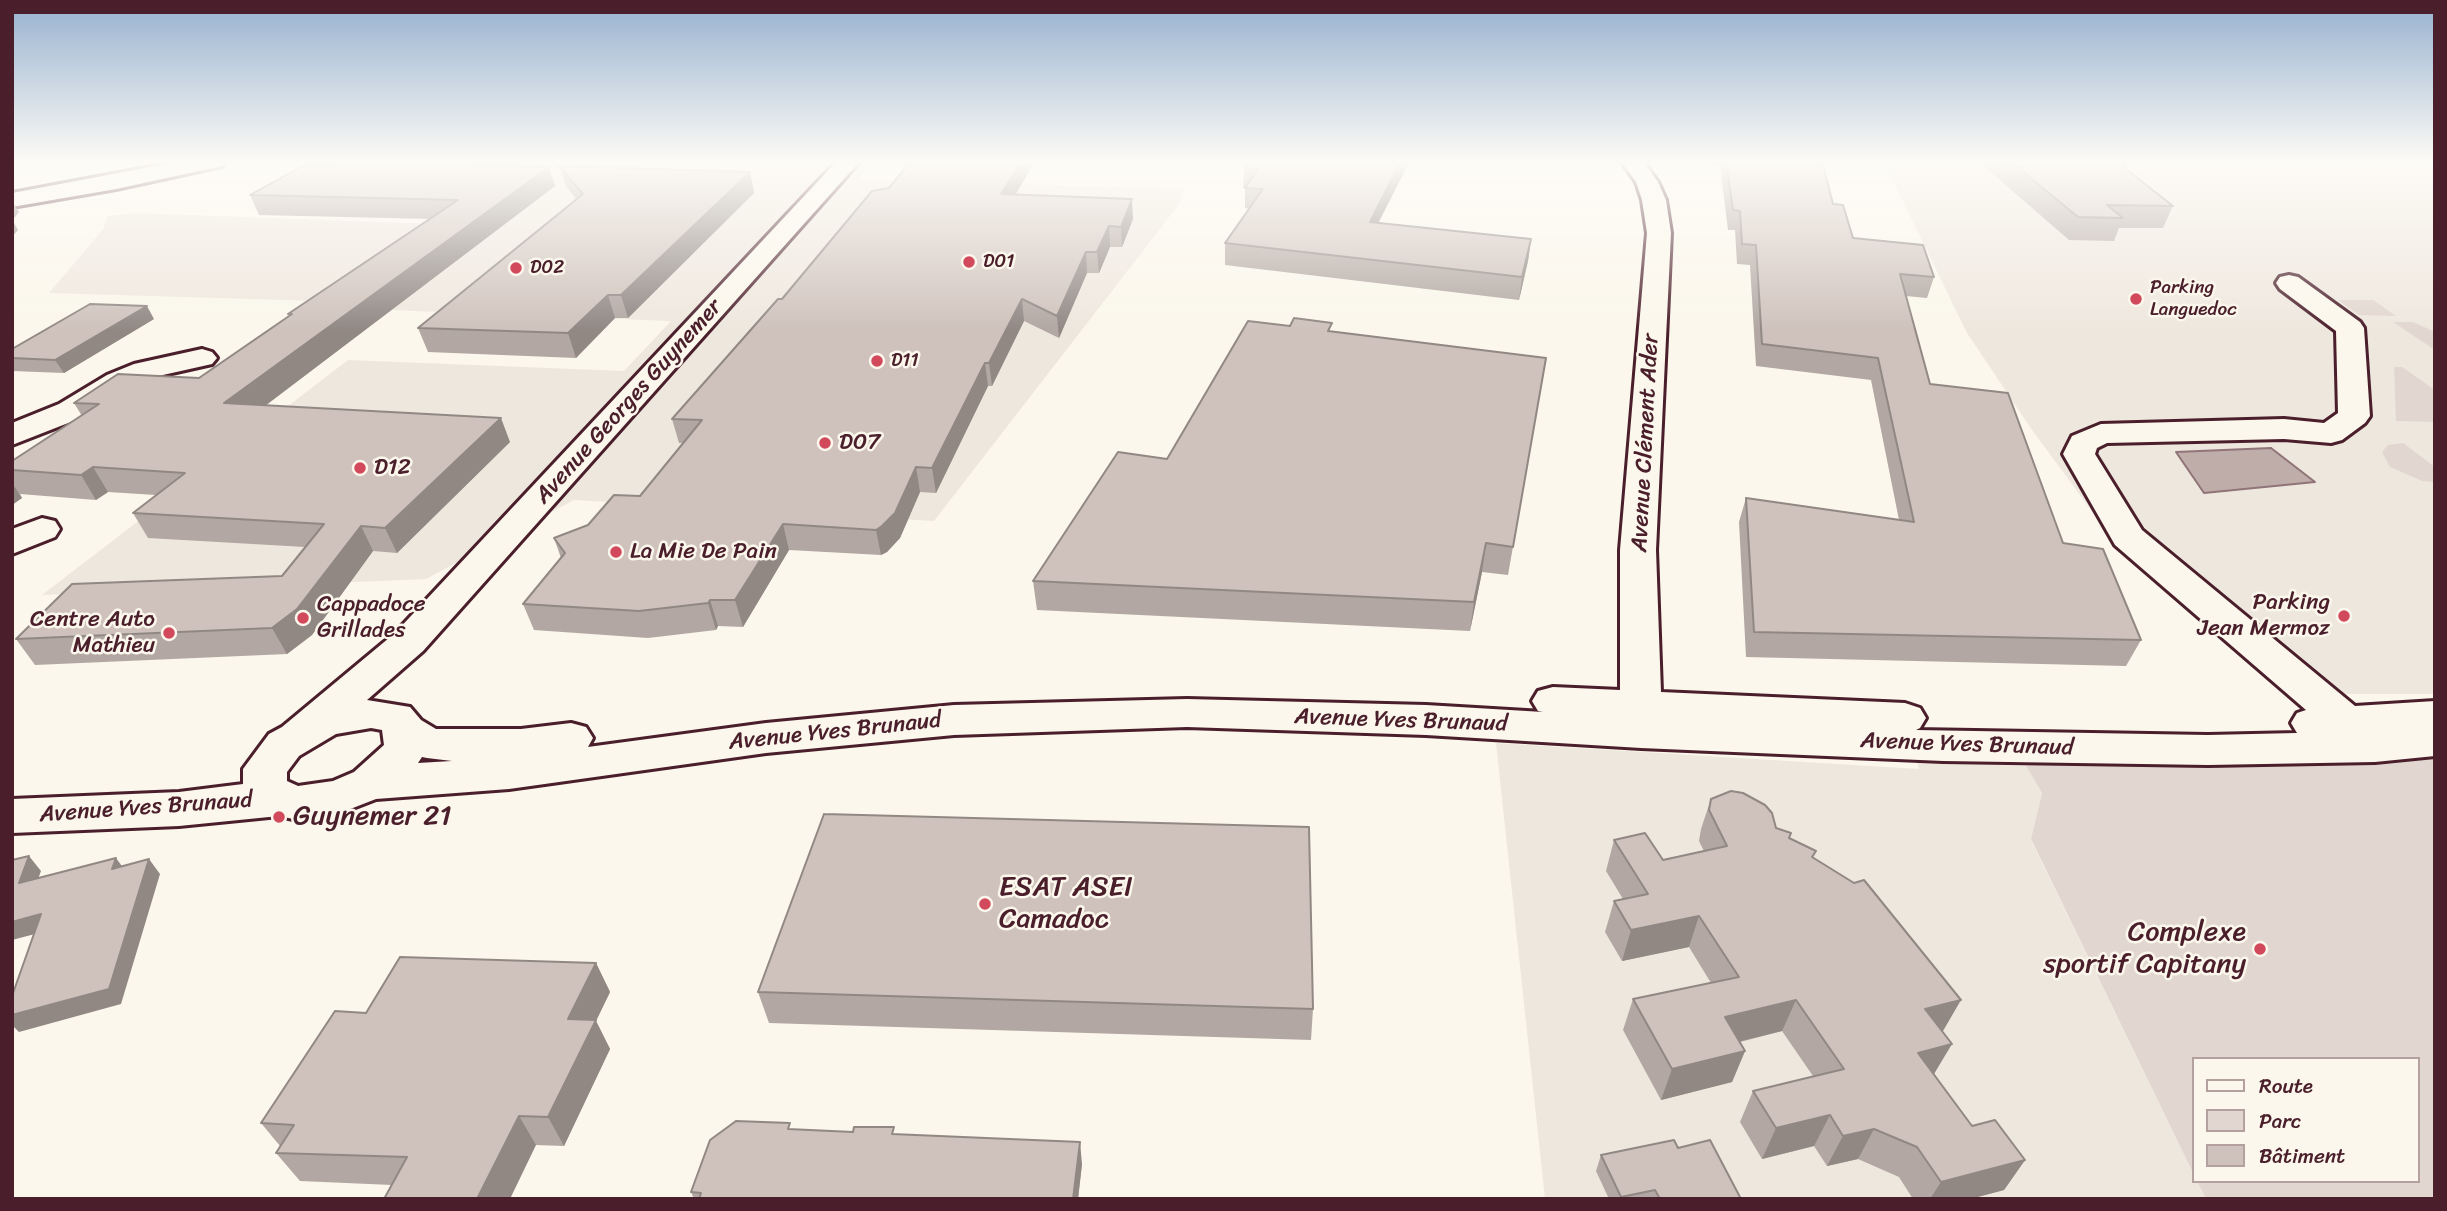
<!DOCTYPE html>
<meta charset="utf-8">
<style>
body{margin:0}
#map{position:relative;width:2447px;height:1211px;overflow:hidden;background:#fbf7ec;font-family:Sriracha,sans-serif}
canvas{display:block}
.frame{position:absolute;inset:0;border:14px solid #4a1f2b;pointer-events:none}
.legend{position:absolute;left:2192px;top:1057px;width:228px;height:126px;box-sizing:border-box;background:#fbf7ec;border:2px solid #b4a19f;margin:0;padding:9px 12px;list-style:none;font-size:21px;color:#4a1f2b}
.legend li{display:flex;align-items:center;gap:14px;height:35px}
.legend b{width:35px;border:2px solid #b4a19f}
</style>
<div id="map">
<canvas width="2447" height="1211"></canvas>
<div class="frame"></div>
<ul class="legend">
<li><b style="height:9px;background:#fbf7ec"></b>Route</li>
<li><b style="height:19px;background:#e2d7d0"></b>Parc</li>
<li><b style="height:19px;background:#cfc2bc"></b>Bâtiment</li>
</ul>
</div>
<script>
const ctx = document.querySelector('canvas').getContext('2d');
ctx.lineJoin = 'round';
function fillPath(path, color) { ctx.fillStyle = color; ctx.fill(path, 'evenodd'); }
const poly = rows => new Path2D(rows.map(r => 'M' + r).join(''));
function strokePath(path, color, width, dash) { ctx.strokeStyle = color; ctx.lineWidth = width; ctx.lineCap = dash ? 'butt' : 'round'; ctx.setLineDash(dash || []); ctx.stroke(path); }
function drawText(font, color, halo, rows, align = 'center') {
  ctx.font = font + ' Sriracha,sans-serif'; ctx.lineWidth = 5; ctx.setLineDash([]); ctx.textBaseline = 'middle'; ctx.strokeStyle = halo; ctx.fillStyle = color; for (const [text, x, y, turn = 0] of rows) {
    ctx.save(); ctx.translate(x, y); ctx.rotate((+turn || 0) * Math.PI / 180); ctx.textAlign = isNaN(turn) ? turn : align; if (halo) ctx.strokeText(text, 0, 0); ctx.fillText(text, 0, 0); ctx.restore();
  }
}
fillPath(poly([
 [528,161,866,161,861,179,1184,189,1180,203,934,521,574,500,426,579,42,595,348,360,624,371,671,321,313,307,319,301,49,293,104,228,107,216,134,213,438,224],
 [1883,161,2435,161,2435,694,2308,694,2117,545,2032,430,1967,333],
 [1496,743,1919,769,1916,758,2023,761,2042,793,2031,840,2193,1173,2193,1181,2197,1181,2206,1199,1545,1199]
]), '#eee7de');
fillPath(poly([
 [2338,300,2373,300,2396,316,2359,315],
 [2393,322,2413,322,2435,332,2435,350],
 [2394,367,2402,367,2435,390,2435,422,2396,421],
 [2403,443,2435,467,2435,482,2422,481,2390,467,2382,452,2388,445],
 [2435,741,2435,1199,2206,1199,2197,1181,2417,1181,2417,1059,2193,1059,2193,1173,2031,839,2042,793,2023,761]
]), '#e2d7d0');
const water = poly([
 [2271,448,2315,482,2204,493,2176,452,2271,448]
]);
fillPath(water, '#bfadaa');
strokePath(water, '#907477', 2);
const street = poly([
 [182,161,225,161,222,166,116,189,12,207,12,193,182,161],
 [837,161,860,161,423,651,367,700,410,707,421,720,436,729,521,729,571,723,586,727,593,738,588,747,766,723,954,705,1187,699,1426,705,1543,712,1538,711,1532,701,1538,691,1553,687,1620,690,1620,550,1647,233,1642,200,1636,182,1621,161,1643,161,1658,182,1666,200,1671,233,1656,550,1661,692,1905,703,1920,708,1926,718,1920,728,1916,730,2208,735,2297,733,2291,723,2297,713,2306,710,2115,545,2063,454,2072,436,2101,424,2284,419,2324,423,2338,413,2336,331,2280,289,2276,283,2280,277,2289,275,2298,277,2360,322,2364,328,2370,416,2365,423,2342,440,2331,443,2284,439,2107,443,2097,448,2095,454,2142,530,2355,706,2435,701,2435,756,2375,762,2208,765,1943,761,1641,748,1426,735,1187,727,954,735,766,753,509,789,376,799,340,813,298,820,279,816,179,826,12,833,12,799,179,792,243,784,243,769,269,734,282,727,395,633,837,161],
 [371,728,382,730,384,745,354,772,333,781,298,786,287,781,287,772,299,756,336,734,371,728],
 [422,757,427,758,452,761,418,763,422,757],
 [202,349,212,352,217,358,212,364,154,377,129,387,81,418,12,445,12,423,59,404,107,375,134,364,202,349],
 [42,518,55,521,60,529,55,537,12,554,12,529,42,518]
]);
strokePath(street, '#4a1f2b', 6);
fillPath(street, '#fbf7ec');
fillPath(poly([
 [338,161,514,161,508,165,549,167,555,186,265,406,510,442,397,553,373,551,312,635,287,654,35,665,16,639,282,576,305,547,148,538,133,513,156,495,108,492,96,500,20,494,22,498,12,505,12,461,82,416,74,403,199,378,289,316,288,314,430,219,259,215,250,195,331,165],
 [911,161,1035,161,1015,195,1133,219,1122,247,1110,247,1099,273,1087,273,1059,338,1024,321,992,386,988,386,936,493,920,492,900,538,887,552,881,555,789,550,743,627,718,626,716,630,648,638,534,630,523,604,561,558,554,538,588,525,640,496,684,443,679,443,672,419,782,299,889,188],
 [1249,161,1378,223,1531,239,1528,261,1519,300,1225,265,1225,243,1250,209,1245,208,1245,188,1243,188,1244,168],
 [1688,161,1822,161,1833,204,1853,238,1934,277,1927,298,1906,296,1930,384,2063,543,2141,640,2126,666,1746,657,1739,522,1746,498,1899,520,1871,380,1756,366,1750,265,1737,264,1735,230,1728,230,1720,166,1690,164],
 [1978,161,2120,161,2127,166,2125,169,2173,206,2163,228,2119,228,2114,241,2069,240],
 [559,166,750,172,754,193,628,318,615,318,576,358,428,352,418,328,577,200,566,186],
 [154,319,64,373,12,371,12,349],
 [1331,331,1546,358,1508,575,1482,572,1470,631,1037,610,1033,581,1167,459],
 [1711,799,1776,828,1789,838,1816,851,1813,858,1943,1031,1942,1031,1934,1074,1972,1126,2025,1160,2004,1190,1970,1199,1913,1199,1899,1177,1858,1159,1827,1166,1814,1146,1762,1159,1740,1122,1753,1091,1813,1076,1782,1031,1740,1042,1745,1051,1732,1082,1661,1100,1623,1030,1633,999,1711,983,1689,947,1622,961,1605,932,1614,901,1623,899,1606,871,1614,840,1663,860,1704,851,1699,841,1701,829],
 [596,963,610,992,596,1021,610,1049,564,1146,536,1145,392,1185,300,1181,276,1153,280,1146,261,1123,366,1013],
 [758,992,1313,1009,1311,1040,769,1023],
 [792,1130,896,1135,1082,1164,1078,1199,694,1199,691,1192],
 [1678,1148,1741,1199,1609,1199,1596,1171,1601,1155]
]), '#b2a7a2');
fillPath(poly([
 [480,161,514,161,482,183,475,164],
 [1022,161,1035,161,1004,214,1001,194],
 [1401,161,1410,161,1368,243,1370,222],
 [549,167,555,186,237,427,224,403],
 [750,172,754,193,628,318,621,295],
 [1132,199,1133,219,1122,247,1121,227],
 [14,204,19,212,12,221,12,206],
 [13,221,18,230,12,237],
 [1109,226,1110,247,1099,273,1097,252],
 [1531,239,1528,261,1519,300,1522,277],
 [1086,252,1087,273,1059,338,1057,316],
 [608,295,615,318,576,358,568,333],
 [1022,299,1024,321,992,386,989,363],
 [147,306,154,319,64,373,55,360],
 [985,363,988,386,936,493,932,468],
 [501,418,510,442,397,553,385,528],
 [93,467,108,492,96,500,81,475],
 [916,467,920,492,900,538,887,552,881,555,876,530],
 [12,483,22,498,12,505],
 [783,524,789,550,743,627,735,600],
 [361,526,373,551,312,635,287,654,272,628],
 [1486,543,1482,572,1470,631,1474,602],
 [710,600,718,626,716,630,708,603],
 [29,856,41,871,31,898,19,883],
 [116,858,127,873,112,869],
 [149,859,160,874,121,1004,19,1032,14,1027,12,1033,12,994,22,1004],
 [41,914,54,929,12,940,12,922],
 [1699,916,1689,947,1622,961,1631,930],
 [596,963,610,992,596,1021,610,1049,564,1146,548,1117,568,1019],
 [1796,1000,1782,1031,1713,1048,1725,1017],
 [1961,1000,1943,1031,1908,1040,1925,1009],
 [1952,1044,1934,1074,1918,1053],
 [1745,1051,1732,1082,1661,1100,1672,1069],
 [1830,1115,1814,1146,1762,1159,1776,1128],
 [519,1116,536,1145,510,1199,477,1199],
 [1874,1129,1858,1159,1827,1166,1843,1136],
 [1080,1142,1082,1164,1078,1199,1073,1199],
 [2025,1160,2004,1190,1970,1199,1930,1199,1941,1182]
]), '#918884');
const building = poly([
 [338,161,480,161,475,164,509,165,514,162,517,166,549,167,224,403,501,418,385,528,361,526,297,609,272,628,16,639,72,584,282,576,324,524,133,513,185,473,93,467,81,475,12,470,12,461,99,404,74,403,118,374,199,378,292,314,288,314,458,200,250,195,306,164,331,165,338,161],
 [911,161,1022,161,1001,194,1132,199,1121,227,1109,226,1097,252,1086,252,1057,316,1022,299,989,363,985,363,932,468,916,467,895,513,882,526,876,530,783,524,735,600,710,600,708,603,639,611,523,604,565,553,554,538,588,525,614,495,640,496,702,420,672,419,778,299,782,299,872,191,889,188,911,161],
 [1249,161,1401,161,1370,222,1531,239,1522,277,1225,243,1263,189,1245,188,1258,169,1244,168,1249,161],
 [1726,161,1822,161,1833,204,1843,205,1853,238,1923,245,1934,277,1900,274,1930,384,2008,393,2063,543,2103,549,2141,640,1754,632,1746,498,1914,522,1878,358,1762,344,1756,245,1742,244,1740,211,1733,210,1726,161],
 [2010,161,2120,161,2127,166,2122,166,2173,206,2107,205,2123,218,2078,217,2010,161],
 [559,166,750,172,621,295,608,295,568,333,418,328,583,194,559,166],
 [90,304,147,306,55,360,12,358,12,349,90,304],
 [1294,318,1332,323,1328,331,1546,358,1513,547,1486,543,1474,602,1033,581,1118,452,1167,459,1248,321,1290,326,1294,318],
 [1731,791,1743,793,1765,805,1772,813,1776,828,1791,833,1789,838,1816,851,1812,857,1854,883,1864,880,1961,1000,1925,1009,1952,1044,1918,1053,1972,1126,1995,1120,2025,1160,1941,1182,1917,1147,1874,1129,1843,1136,1830,1115,1776,1128,1753,1091,1844,1069,1796,1000,1725,1017,1745,1051,1672,1069,1633,999,1739,977,1699,916,1631,930,1614,901,1648,894,1614,840,1645,833,1663,860,1727,846,1709,810,1711,799,1731,791],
 [824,814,1309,827,1313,1009,758,992,824,814],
 [29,856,19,883,116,858,112,869,149,859,109,989,12,1015,12,996,41,914,12,922,12,860,29,856],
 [400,957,596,963,568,1019,596,1020,548,1117,519,1116,477,1199,384,1199,407,1157,276,1153,294,1125,261,1123,335,1011,366,1013,400,957],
 [736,1121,790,1123,788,1129,853,1132,854,1127,894,1127,892,1134,1080,1142,1073,1199,699,1199,701,1193,691,1192,710,1140,736,1121],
 [1674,1140,1678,1148,1710,1140,1741,1199,1660,1199,1655,1190,1621,1197,1601,1155,1674,1140]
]);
fillPath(building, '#cfc2bc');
strokePath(building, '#918884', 2);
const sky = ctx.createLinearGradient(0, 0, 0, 331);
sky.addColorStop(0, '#97b1cf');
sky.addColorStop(0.49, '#fdfbf6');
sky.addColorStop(1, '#fdfbf600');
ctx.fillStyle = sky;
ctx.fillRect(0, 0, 2447, 331);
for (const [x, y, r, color] of [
 [969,262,7,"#d1495b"],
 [516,268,7,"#d1495b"],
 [2136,299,7,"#d1495b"],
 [877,361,7,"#d1495b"],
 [825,443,7,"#d1495b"],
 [360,468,7,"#d1495b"],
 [616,552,7,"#d1495b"],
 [2344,616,7,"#d1495b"],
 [303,618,7,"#d1495b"],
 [169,633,7,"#d1495b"],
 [279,817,7,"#d1495b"],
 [985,904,7,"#d1495b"],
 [2260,949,7,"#d1495b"]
]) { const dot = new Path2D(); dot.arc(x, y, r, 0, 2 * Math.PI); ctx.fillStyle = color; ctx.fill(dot); strokePath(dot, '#fbf7ec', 2.5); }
drawText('19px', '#4a1f2b', '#fbf7ec', [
 ["D01",983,262],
 ["D02",530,268],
 ["Parking",2150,288],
 ["Languedoc",2150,310],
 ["D11",891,361]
], 'left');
drawText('23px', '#4a1f2b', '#fbf7ec', [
 ["Avenue Georges Guynemer",629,402,-48],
 ["Avenue Clément Ader",1646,443,-87],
 ["Avenue Yves Brunaud",1401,721,2],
 ["Avenue Yves Brunaud",835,732,-6],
 ["Avenue Yves Brunaud",1967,745,2],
 ["Avenue Yves Brunaud",146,808,-4]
]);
drawText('23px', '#4a1f2b', '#fbf7ec', [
 ["D07",839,443],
 ["D12",374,468],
 ["La Mie De Pain",630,552],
 ["Parking",2330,603,"right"],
 ["Jean Mermoz",2330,629,"right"],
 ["Cappadoce",317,605],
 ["Grillades",317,631],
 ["Centre Auto",155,620,"right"],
 ["Mathieu",155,646,"right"]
], 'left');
drawText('28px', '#4a1f2b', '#fbf7ec', [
 ["Guynemer 21",293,817],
 ["ESAT ASEI",999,888],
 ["Camadoc",999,920],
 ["Complexe",2246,933,"right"],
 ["sportif Capitany",2246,965,"right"]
], 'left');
</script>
